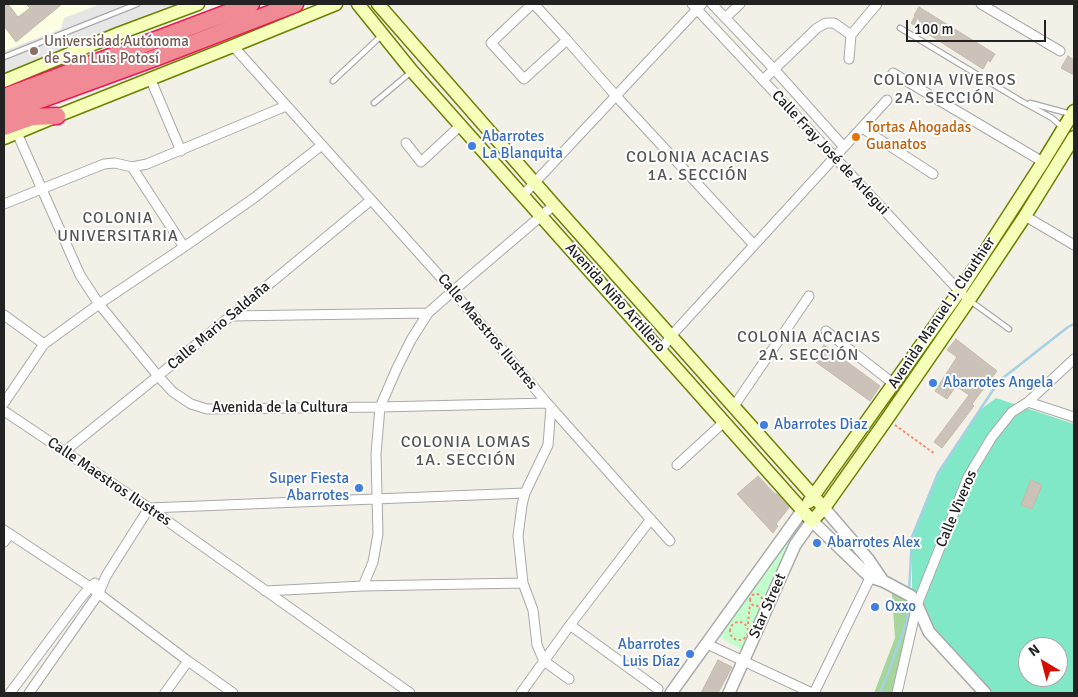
<!DOCTYPE html>
<meta charset="utf-8">
<style>
body{margin:0}
#map{position:relative;width:1078px;height:697px;overflow:hidden;background:#f3f0e8;font-family:Signika,sans-serif}
canvas{display:block}
.frame{position:absolute;inset:0;border:5px solid #222;pointer-events:none}
.north{position:absolute;left:1018px;top:637px;width:50px;height:50px;box-sizing:border-box;background:#fff;border:1px solid #a7a7a7;border-radius:50%;rotate:323deg;font-size:14px;font-weight:700;line-height:20px;text-align:center;color:#222}
.north::after{content:'';display:block;margin:auto;width:18px;height:22px;background:#d40f00;clip-path:polygon(50% 0,100% 100%,50% 72%,0 100%)}
.scale{position:absolute;left:906px;top:20px;width:140px;height:22px;box-sizing:border-box;border:2px solid #222;border-top:0;padding-left:6px;font-size:15px;line-height:18px;white-space:nowrap;color:#222;-webkit-text-stroke:4px #fff;paint-order:stroke}
</style>
<div id="map">
<canvas width="1078" height="697"></canvas>
<div class="frame"></div>
<div class="north">N</div>
<div class="scale">100 m</div>
</div>
<script>
const ctx = document.querySelector('canvas').getContext('2d');
ctx.lineJoin = 'round';
function fillPath(path, color) { ctx.fillStyle = color; ctx.fill(path, 'evenodd'); }
const poly = rows => new Path2D(rows.map(r => 'M' + r).join(''));
function strokePath(path, color, width, dash) { ctx.strokeStyle = color; ctx.lineWidth = width; ctx.lineCap = dash ? 'butt' : 'round'; ctx.setLineDash(dash || []); ctx.stroke(path); }
function drawText(font, color, halo, rows, align = 'center') {
  ctx.font = font + ' Signika,sans-serif'; ctx.lineWidth = 4; ctx.setLineDash([]); ctx.textBaseline = 'middle'; ctx.strokeStyle = halo; ctx.fillStyle = color; for (const [text, x, y, turn = 0] of rows) {
    ctx.save(); ctx.translate(x, y); ctx.rotate((+turn || 0) * Math.PI / 180); ctx.textAlign = isNaN(turn) ? turn : align; if (halo) ctx.strokeText(text, 0, 0); ctx.fillText(text, 0, 0); ctx.restore();
  }
}
fillPath(poly([
 [4,4,184,4,4,74]
]), '#fdffe5');
fillPath(poly([
 [891,580,911,589,915,610,892,693,874,693,895,638]
]), '#a6d699');
fillPath(poly([
 [806,515,808,519,744,651,717,635]
]), '#c3ffcc');
fillPath(poly([
 [996,398,1074,424,1074,693,993,693,976,676,932,625,922,608,912,588,912,537,939,472,980,410],
 [1028,647,1058,647,1058,677,1028,677]
]), '#80e8c7');
fillPath(poly([
 [100,4,184,4,4,74,4,51,61,29,64,18]
]), '#e6e6e6');
strokePath(poly([
 [909,592,912,537,938,473,999,381,1068,327,1074,324],
 [880,693,890,668,907,620,908,600]
]), '#a5d1e4', 2.5);
const building = poly([
 [4,4,8,4,18,17,30,8,26,4,62,4,16,42,4,26,4,4],
 [919,7,995,54,990,62,988,60,983,69,911,23,915,16,914,15,919,7],
 [1068,56,1074,60,1074,75,1061,68,1068,56],
 [956,339,997,371,972,404,974,406,942,448,934,442,969,395,956,386,947,399,935,391,957,357,947,350,956,339],
 [824,345,880,386,870,401,813,360,824,345],
 [758,476,775,494,777,494,789,507,788,509,776,524,778,526,773,533,737,494,758,476],
 [1031,480,1042,485,1032,509,1021,505,1031,480],
 [718,660,732,667,718,693,701,693,718,660]
]);
fillPath(building, '#cbc3ba');
strokePath(building, '#c6b8a8', 1);
const service = poly([
 [900,28,1021,101,1052,118,1063,128],
 [4,57,137,4],
 [333,81,381,36],
 [374,103,411,72],
 [1030,103,1071,114],
 [969,300,1009,329]
]);
const minor = poly([
 [532,4,491,43,524,79,567,40],
 [534,4,567,40,616,96,754,245],
 [692,4,963,295],
 [712,4,774,69,844,147],
 [981,4,1060,51],
 [725,18,740,4],
 [233,46,453,291,547,403,670,541],
 [849,59,851,35,877,4],
 [893,73,1043,162],
 [150,78,181,151],
 [763,80,817,28,826,23,834,23,851,35],
 [862,128,933,174],
 [17,133,80,275,99,304,158,376,173,392,191,404,207,409,380,407,547,403],
 [406,143,421,162,461,125],
 [132,167,184,247],
 [523,195,702,4],
 [4,204,104,164,115,163,132,167,147,164,286,106],
 [1025,216,1074,245],
 [4,315,44,344],
 [231,316,428,313],
 [826,331,894,384],
 [661,350,671,336,887,100],
 [1028,402,1074,417],
 [4,403,44,344,99,304,184,247,254,198,322,145],
 [734,406,809,296],
 [551,407,548,445,525,493,522,505,518,536,523,583,533,610,537,645,544,661,569,679],
 [4,411,149,508,410,693],
 [65,451,158,376,371,200],
 [677,465,724,422],
 [4,530,90,587,188,661,233,693],
 [4,542,10,534],
 [363,586,373,562,378,534,376,454,380,407,397,368,411,340,428,313,453,291,554,205],
 [265,591,363,586,523,583],
 [570,625,658,689],
 [707,644,812,693],
 [10,693,80,599,90,587,95,583],
 [29,693,99,593,106,576,149,508,525,493],
 [165,693,188,661],
 [521,693,570,625,651,519],
 [814,693,873,572],
 [897,693,917,605,968,477,992,437,1012,412,1028,402,1074,359]
]);
const tertiary = poly([
 [824,508,868,559,883,581],
 [671,693,802,511],
 [729,693,795,545,812,521,870,577,883,581,911,596,917,605,929,632,985,693]
]);
const secondary = poly([
 [358,4,412,71,812,521,824,508,887,419,969,300,1025,216,1074,137],
 [378,4,554,205,824,508],
 [4,81,120,33,198,4],
 [4,138,57,116,233,46,336,4],
 [809,502,959,292,1043,162,1074,111]
]);
const motorway = poly([
 [4,97,251,4],
 [4,113,160,56,295,4],
 [4,127,32,117,57,116]
]);
strokePath(service, '#a9a9a9', 7);
strokePath(minor, '#a9a9a9', 11);
strokePath(tertiary, '#a9a9a9', 14);
strokePath(secondary, '#6a8200', 15);
strokePath(motorway, '#ec1952', 19);
strokePath(poly([
 [895,425,935,454],
 '750 600a6 6 0 1 1 12 0a6 6 0 1 1-12 0Z',
 '730 631a9 9 0 1 1 18 0a9 9 0 1 1-18 0Z',
 [748,624,750,604]
]), '#ff866d', 2, [2.5, 2.5]);
strokePath(service, '#fff', 4.5);
strokePath(minor, '#fff', 9);
strokePath(tertiary, '#fff', 11);
strokePath(secondary, '#f6ffba', 12);
strokePath(motorway, '#f08a95', 16);
for (const [x, y, r, color] of [
 [34,51,5,"#8d6e63"],
 [856,137,5,"#e8710a"],
 [472,146,5,"#3f7fe0"],
 [933,383,5,"#3f7fe0"],
 [764,425,5,"#3f7fe0"],
 [359,488,5,"#3f7fe0"],
 [817,543,5,"#3f7fe0"],
 [875,607,5,"#3f7fe0"],
 [690,654,5,"#3f7fe0"]
]) { const dot = new Path2D(); dot.arc(x, y, r, 0, 2 * Math.PI); ctx.fillStyle = color; ctx.fill(dot); strokePath(dot, '#fff', 2); }
drawText('15px', '#785e54', '#fff', [
 ["Universidad Autónoma",44,42],
 ["de San Luis Potosí",44,59]
], 'left');
drawText('15px', '#c56008', '#fff', [
 ["Tortas Ahogadas",866,128],
 ["Guanatos",866,145]
], 'left');
drawText('15px', '#366cbe', '#fff', [
 ["Abarrotes",482,137],
 ["La Blanquita",482,154],
 ["Abarrotes Angela",943,383],
 ["Abarrotes Diaz",774,425],
 ["Super Fiesta",349,479,"right"],
 ["Abarrotes",349,496,"right"],
 ["Abarrotes Alex",827,543],
 ["Oxxo",885,607],
 ["Abarrotes",680,645,"right"],
 ["Luis Díaz",680,662,"right"]
], 'left');
drawText('15px', '#222', '#fff', [
 ["Calle Fray José de Arlegui",830,153,47],
 ["Avenida Niño Artillero",615,298,48],
 ["Avenida Manuel J. Clouthier",942,313,-56],
 ["Calle Mario Saldaña",219,326,-40],
 ["Calle Maestros Ilustres",487,332,50],
 ["Avenida de la Cultura",280,408],
 ["Calle Maestros Ilustres",109,482,34],
 ["Calle Viveros",957,509,-67],
 ["Star Street",768,606,-66]
]);
ctx.letterSpacing = '1px';
drawText('16px', '#555', '#fff', [
 ["COLONIA VIVEROS",945,81],
 ["2A. SECCIÓN",945,99],
 ["COLONIA ACACIAS",698,158],
 ["1A. SECCIÓN",698,176],
 ["COLONIA",118,219],
 ["UNIVERSITARIA",118,237],
 ["COLONIA ACACIAS",809,338],
 ["2A. SECCIÓN",809,356],
 ["COLONIA LOMAS",466,443],
 ["1A. SECCIÓN",466,461]
]);
ctx.letterSpacing = '0px';
</script>
